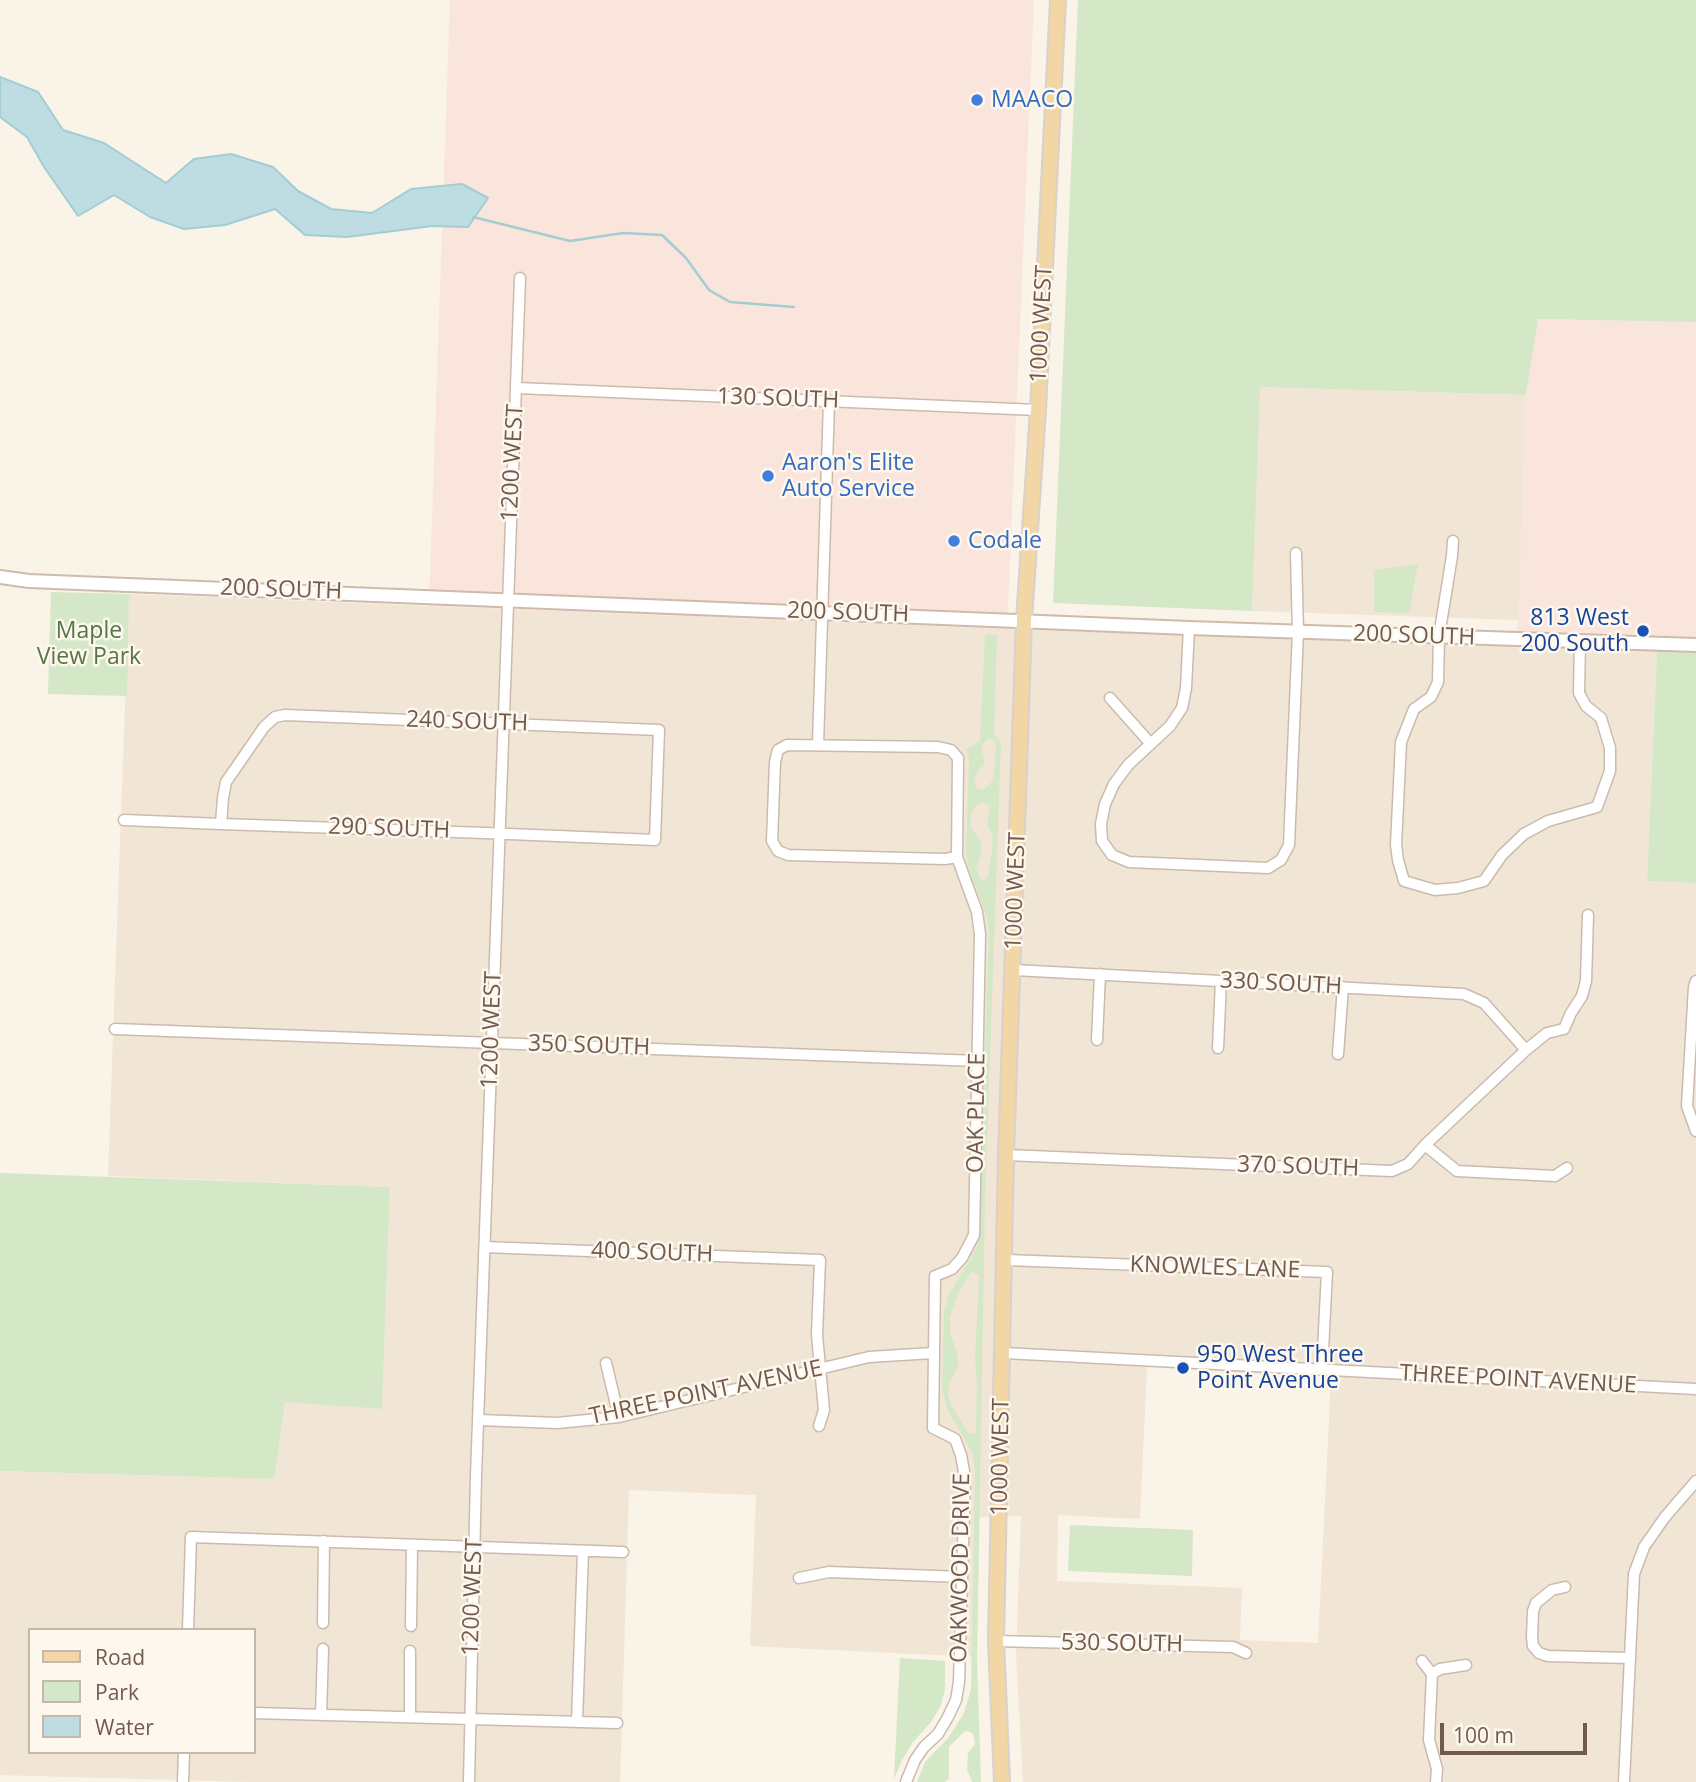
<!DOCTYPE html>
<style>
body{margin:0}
#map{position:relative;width:1696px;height:1782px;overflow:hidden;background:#faf3e7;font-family:"Open Sans",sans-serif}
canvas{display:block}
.legend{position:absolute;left:28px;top:1628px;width:228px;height:126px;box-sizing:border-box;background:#fdf7ed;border:2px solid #c5b8ad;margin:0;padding:9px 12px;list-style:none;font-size:21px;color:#725a4e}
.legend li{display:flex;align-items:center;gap:14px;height:35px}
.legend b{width:35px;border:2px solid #c5b8ad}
.scale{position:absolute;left:1440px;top:1723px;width:147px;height:32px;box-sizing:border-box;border:4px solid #725a4e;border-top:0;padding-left:9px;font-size:21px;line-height:24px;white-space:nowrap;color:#725a4e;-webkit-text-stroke:5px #fdf7ed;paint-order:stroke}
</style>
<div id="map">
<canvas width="1696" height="1782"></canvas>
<ul class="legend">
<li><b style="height:9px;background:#f3d6a6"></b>Road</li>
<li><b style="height:19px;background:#d4e7c7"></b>Park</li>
<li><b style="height:19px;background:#bddde2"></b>Water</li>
</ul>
<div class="scale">100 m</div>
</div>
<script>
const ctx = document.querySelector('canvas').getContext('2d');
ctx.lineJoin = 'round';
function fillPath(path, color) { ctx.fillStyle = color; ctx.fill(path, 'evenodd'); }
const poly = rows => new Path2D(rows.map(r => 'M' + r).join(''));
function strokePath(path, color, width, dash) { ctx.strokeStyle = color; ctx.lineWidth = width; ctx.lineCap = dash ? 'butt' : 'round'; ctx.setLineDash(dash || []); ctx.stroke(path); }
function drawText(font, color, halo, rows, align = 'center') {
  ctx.font = font + ' "Open Sans",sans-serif'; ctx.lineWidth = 5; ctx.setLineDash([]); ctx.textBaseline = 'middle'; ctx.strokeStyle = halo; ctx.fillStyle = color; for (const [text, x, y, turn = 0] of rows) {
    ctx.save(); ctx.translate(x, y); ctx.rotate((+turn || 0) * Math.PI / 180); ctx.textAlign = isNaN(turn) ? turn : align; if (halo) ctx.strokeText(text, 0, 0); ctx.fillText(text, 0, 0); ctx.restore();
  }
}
fillPath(poly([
 [1259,387,1526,395,1519,620,1252,611],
 [129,594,1007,629,1657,650,1647,881,1696,883,1696,1782,1023,1782,1016,1654,1021,1516,979,1517,975,1657,750,1646,756,1495,629,1490,620,1782,251,1782,0,1775,0,1471,273,1479,285,1401,382,1409,390,1187,108,1176],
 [1147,1367,1331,1378,1318,1643,1240,1640,1242,1588,1057,1581,1058,1515,1140,1519],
 [30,1630,254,1630,254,1752,30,1752]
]), '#f1e5d6');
fillPath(poly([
 [450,0,1034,0,1007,629,429,607],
 [1537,319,1696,322,1696,653,1513,645,1519,619,1526,395]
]), '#fae5dc');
fillPath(poly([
 [1078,0,1696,0,1696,322,1538,319,1526,395,1260,387,1252,611,1053,603],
 [1418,564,1409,613,1374,612,1374,570],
 [51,592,129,594,127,696,48,694],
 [985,635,997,635,994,734,1001,743,985,1198,977,1660,981,1782,972,1782,967,1769,968,1753,975,1745,974,1736,971,1732,965,1731,949,1747,949,1779,945,1782,917,1782,925,1762,948,1738,963,1715,971,1690,975,1471,972,1452,947,1408,942,1389,944,1312,949,1294,969,1262,978,1244,980,1223,989,930,987,917,968,866,966,850,969,758,966,750,980,741],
 [987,739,994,740,996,744,994,776,990,785,983,790,976,788,974,781,977,772,985,764,981,747],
 [984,803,990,806,987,824,992,833,993,843,988,877,984,880,980,879,976,869,982,851,980,841,972,829,970,822,972,811,978,804],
 [971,1272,979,1275,975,1357,977,1386,976,1431,973,1433,968,1433,950,1403,948,1393,949,1384,958,1366,958,1356,950,1333,950,1318,957,1295],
 [1657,650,1696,653,1696,883,1647,881],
 [0,1173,390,1187,382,1409,285,1402,274,1479,0,1471],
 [1070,1525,1193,1530,1192,1576,1068,1571],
 [900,1658,945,1661,945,1690,941,1705,931,1722,913,1742,902,1760,894,1779]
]), '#d4e7c7');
const water = poly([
 [0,77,38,92,63,130,104,143,166,183,194,159,231,154,273,167,298,191,331,209,372,213,411,189,462,184,488,198,468,227,432,226,347,237,305,235,275,209,225,225,184,229,150,217,114,195,78,216,44,167,27,137,0,117,0,77]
]);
fillPath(water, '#bddde2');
strokePath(water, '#a4ccd3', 2);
strokePath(poly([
 [473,217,570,241,623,233,662,235,686,258,709,290,730,302,794,307]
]), '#a4ccd3', 2.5);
const street = poly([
 [517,388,1038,410],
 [1453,541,1452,556,1439,636,1438,682,1431,697,1414,709,1401,742,1396,845,1398,860,1404,881,1435,890,1458,888,1484,881,1502,855,1524,834,1548,821,1597,807,1610,771,1610,748,1601,718,1586,706,1579,693,1580,641],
 [1189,628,1186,688,1182,708,1170,726,1128,765,1114,784,1105,804,1101,824,1102,841,1112,855,1129,862,1268,868,1281,860,1289,845,1298,632,1296,553],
 [1110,698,1150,743],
 [818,744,829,402],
 [787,745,938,747,951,750,958,758,957,857,945,859,788,855,778,851,772,841,775,762,778,750,787,745],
 [124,820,221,824,485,833,655,840,659,730,285,715,275,717,264,727,226,782,223,798,221,824],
 [1014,970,1464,994,1484,1003,1526,1050],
 [1696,981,1694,987,1687,1106,1696,1131],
 [115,1029,978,1061],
 [1097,1040,1100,974],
 [1218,1048,1221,981],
 [1338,1054,1343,987],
 [1425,1145,1526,1050,1547,1033,1564,1029,1571,1013,1582,996,1586,981,1588,915],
 [1006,1155,1392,1171,1408,1164,1425,1145,1457,1171,1555,1176,1567,1168],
 [485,1247,820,1260,817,1335,824,1410,819,1426],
 [1006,1260,1327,1272,1322,1370],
 [1004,1353,1696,1389],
 [606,1363,619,1417],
 [479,1420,557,1423,619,1417,869,1357,933,1353],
 [799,1578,829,1572,962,1577],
 [1565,1587,1552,1590,1536,1603,1533,1611,1532,1638,1533,1646,1539,1653,1548,1656,1629,1658],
 [323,1623,324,1541],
 [411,1626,412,1545],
 [188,1630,191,1537,623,1552],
 [996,1641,1233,1647,1246,1653],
 [1422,1661,1432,1674,1429,1740,1437,1769,1436,1782],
 [1432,1674,1440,1669,1466,1665],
 [254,1713,617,1723],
 [321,1715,323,1649],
 [410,1717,410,1651],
 [577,1722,583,1551],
 [183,1782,184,1752],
 [469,1782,476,1476,520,278],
 [906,1782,915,1760,924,1747,938,1734,948,1717,956,1700,959,1682,965,1477,961,1455,955,1439,933,1428,935,1276,952,1269,962,1258,974,1235,980,934,977,912,957,857],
 [1624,1782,1634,1574,1644,1547,1665,1517,1696,1481]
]);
const secondary = poly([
 [0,577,29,581,1189,628,1696,645]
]);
const primary = poly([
 [1002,1782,996,1641,1006,1155,1024,620,1038,410,1058,0]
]);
strokePath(street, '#cbbbae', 13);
strokePath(secondary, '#cebbac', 16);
strokePath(primary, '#d8d1cd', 18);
strokePath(street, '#fff', 10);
strokePath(secondary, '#fff', 12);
strokePath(primary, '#f3d6a6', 14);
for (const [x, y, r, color] of [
 [977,100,7,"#3f7fe0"],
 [768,476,7,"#3f7fe0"],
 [954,541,7,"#3f7fe0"],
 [1643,631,7,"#1a4fb4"],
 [1183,1368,7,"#1a4fb4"]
]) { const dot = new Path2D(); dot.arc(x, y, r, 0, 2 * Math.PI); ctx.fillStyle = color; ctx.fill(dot); strokePath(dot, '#fdf7ed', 2.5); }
drawText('23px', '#366cbe', '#fdf7ed', [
 ["MAACO",991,100],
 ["Aaron's Elite",782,463],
 ["Auto Service",782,489],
 ["Codale",968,541]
], 'left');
drawText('23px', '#725a4e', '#fdf7ed', [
 ["1000 WEST",1042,324,-87],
 ["130 SOUTH",778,399,2],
 ["1200 WEST",513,463,-87],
 ["200 SOUTH",281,590,2],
 ["200 SOUTH",848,613,2],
 ["200 SOUTH",1414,636,2],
 ["240 SOUTH",467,722,2],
 ["290 SOUTH",389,829,2],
 ["1000 WEST",1016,891,-88],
 ["330 SOUTH",1281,984,3],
 ["1200 WEST",492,1030,-88],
 ["350 SOUTH",589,1046,2],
 ["OAK PLACE",977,1113,-89],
 ["370 SOUTH",1298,1167,2],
 ["400 SOUTH",652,1253,2],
 ["KNOWLES LANE",1215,1268,2],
 ["THREE POINT AVENUE",1518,1380,3],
 ["THREE POINT AVENUE",706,1393,-12],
 ["1000 WEST",1001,1457,-89],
 ["OAKWOOD DRIVE",961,1568,-89],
 ["1200 WEST",473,1597,-88],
 ["530 SOUTH",1122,1644,1]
]);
drawText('23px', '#164399', '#fdf7ed', [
 ["813 West",1629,618],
 ["200 South",1629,644],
 ["950 West Three",1197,1355,"left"],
 ["Point Avenue",1197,1381,"left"]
], 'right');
drawText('23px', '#557747', '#fdf7ed', [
 ["Maple",89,631],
 ["View Park",89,657]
]);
</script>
